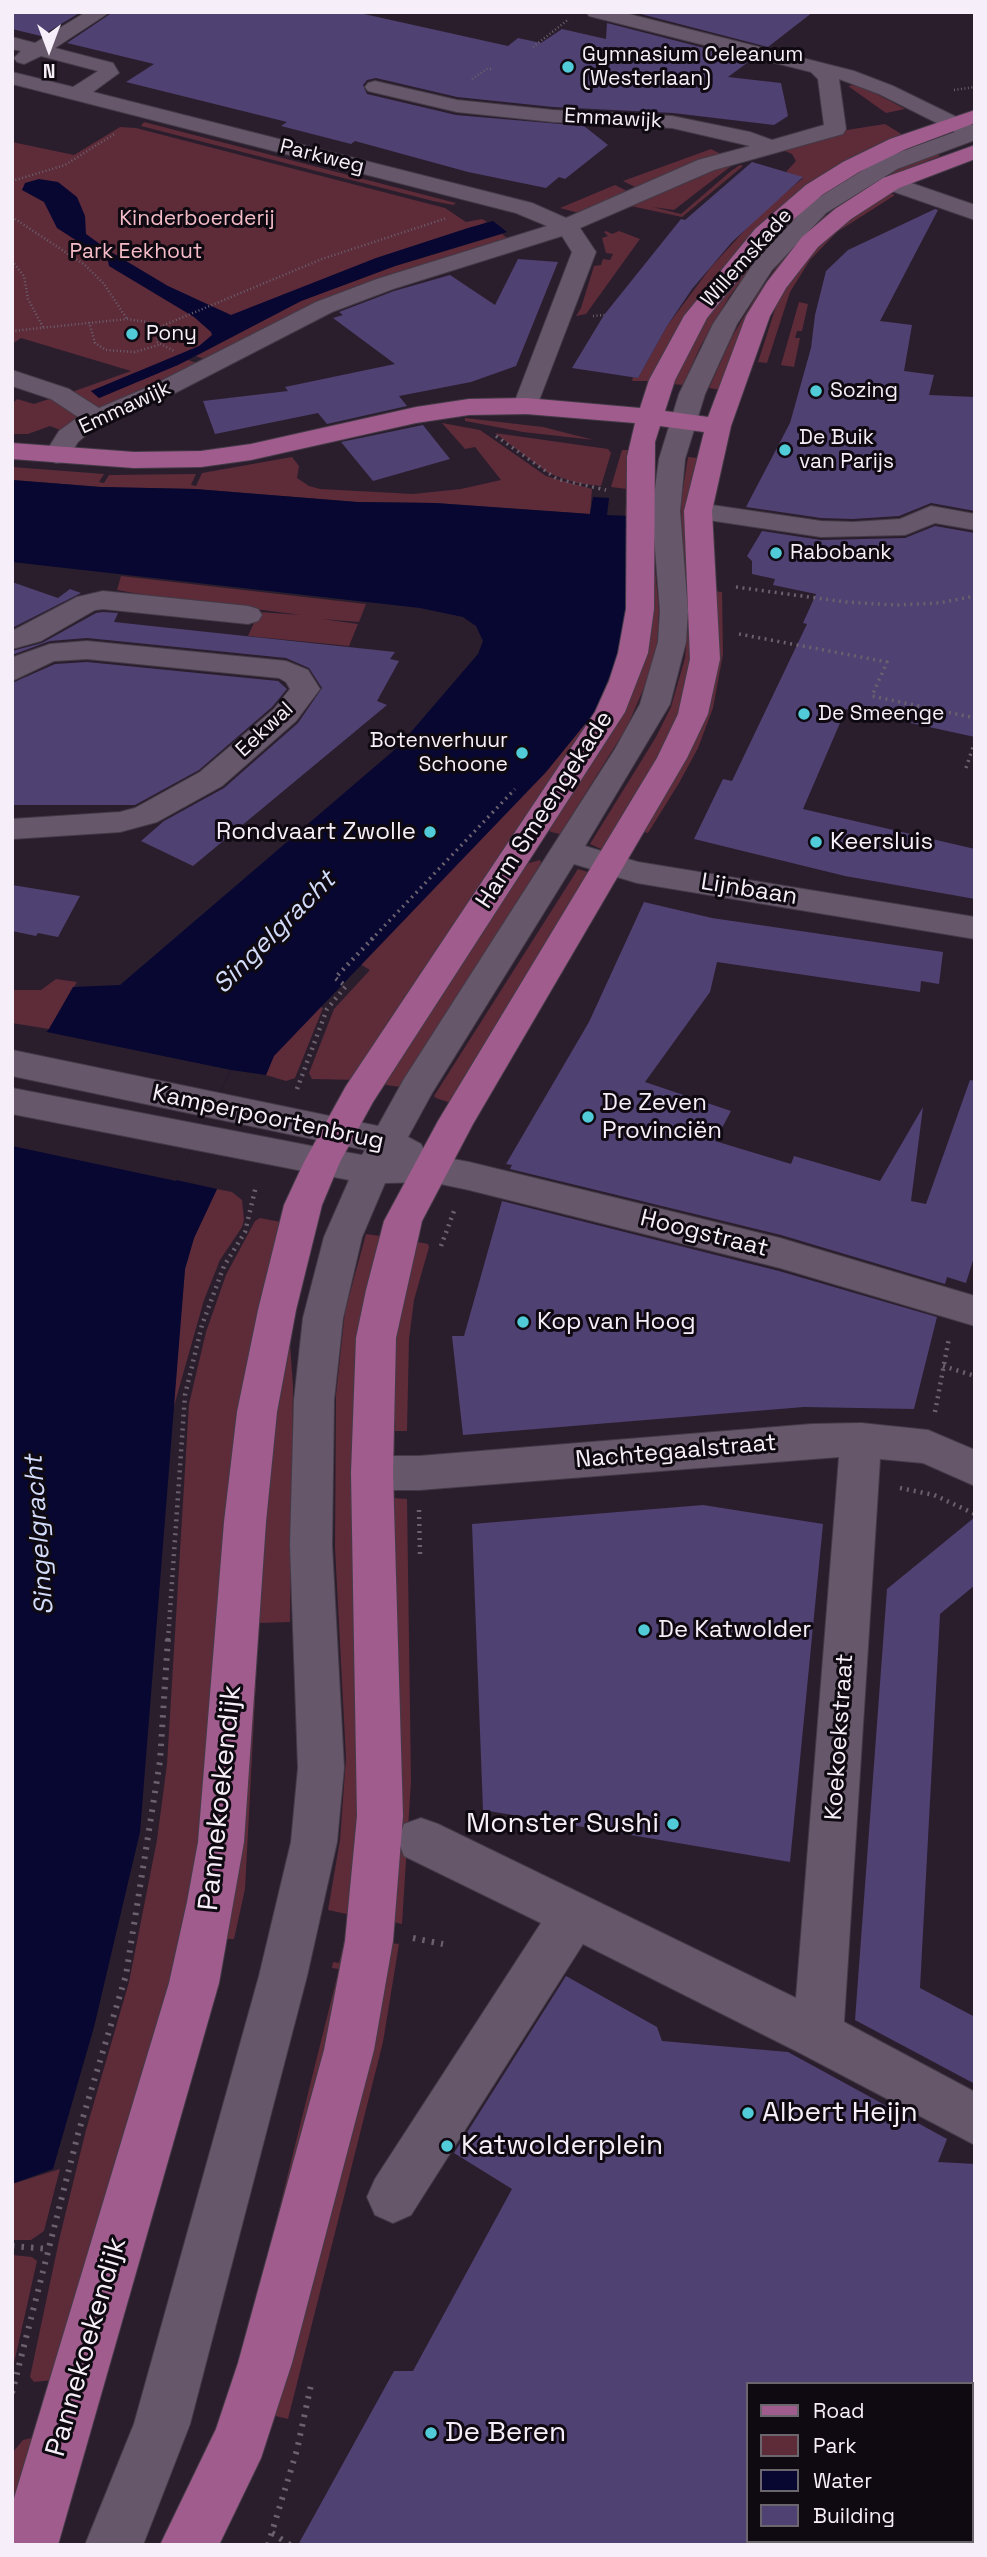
<!DOCTYPE html>
<meta charset="utf-8">
<style>
body{margin:0}
#map{position:relative;width:987px;height:2557px;overflow:hidden;background:#2a1e2d;font-family:"Space Grotesk",sans-serif}
canvas{display:block}
.frame{position:absolute;inset:0;border:14px solid #f6eef8;pointer-events:none}
.legend{position:absolute;left:746px;top:2382px;width:228px;height:161px;box-sizing:border-box;background:#0f0a11;border:2px solid #6b656d;margin:0;padding:9px 12px;list-style:none;font-size:21px;color:#f6eef8}
.legend li{display:flex;align-items:center;gap:14px;height:35px}
.legend b{width:35px;border:2px solid #6b656d}
.north{position:absolute;left:14px;top:14px;width:70px;height:70px;-webkit-text-stroke:5px #0f0a11;paint-order:stroke;rotate:180deg;font-size:19px;font-weight:700;line-height:28px;text-align:center;color:#f6eef8}
.north::after{content:'';display:block;margin:auto;width:24px;height:32px;background:#f6eef8;clip-path:polygon(50% 0,100% 100%,50% 72%,0 100%)}
</style>
<div id="map">
<canvas width="987" height="2557"></canvas>
<div class="frame"></div>
<ul class="legend">
<li><b style="height:9px;background:#9f5c8c"></b>Road</li>
<li><b style="height:19px;background:#5e2b39"></b>Park</li>
<li><b style="height:19px;background:#070732"></b>Water</li>
<li><b style="height:19px;background:#4f4172"></b>Building</li>
</ul>
<div class="north">N</div>
</div>
<script>
const ctx = document.querySelector('canvas').getContext('2d');
ctx.lineJoin = 'round';
function fillPath(path, color) { ctx.fillStyle = color; ctx.fill(path, 'evenodd'); }
const poly = rows => new Path2D(rows.map(r => 'M' + r).join(''));
function strokePath(path, color, width, dash) { ctx.strokeStyle = color; ctx.lineWidth = width; ctx.lineCap = dash ? 'butt' : 'round'; ctx.setLineDash(dash || []); ctx.stroke(path); }
function drawText(font, color, halo, rows, align = 'center') {
  ctx.font = font + ' "Space Grotesk",sans-serif'; ctx.lineWidth = 6; ctx.setLineDash([]); ctx.textBaseline = 'middle'; ctx.strokeStyle = halo; ctx.fillStyle = color; for (const [text, x, y, turn = 0] of rows) {
    ctx.save(); ctx.translate(x, y); ctx.rotate((+turn || 0) * Math.PI / 180); ctx.textAlign = isNaN(turn) ? turn : align; if (halo) ctx.strokeText(text, 0, 0); ctx.fillText(text, 0, 0); ctx.restore();
  }
}
fillPath(poly([
 [854,85,873,92,905,109,886,113,848,86],
 [144,122,456,203,453,205,433,201,141,126],
 [885,124,903,135,763,227,729,260,693,305,649,381,632,381,633,377,638,378,667,326,711,267,758,216,803,178,786,172,796,161,792,154,778,148,828,133],
 [120,127,136,128,445,208,466,222,482,219,487,222,283,303,148,375,137,372,91,391,99,398,188,360,205,366,97,409,69,393,131,371,21,338,12,344,12,142,74,155],
 [913,141,920,145,848,178,793,218,758,258,729,297,700,347,683,385,672,384,690,344,711,312,773,231,807,200,842,176],
 [711,149,723,155,637,188,623,181],
 [936,153,940,156,900,172,818,226,721,390,709,388,733,335,758,293,781,261,815,223,880,177],
 [735,163,674,210,653,207,681,214,731,171,740,165,743,166,682,217,626,205,694,174],
 [615,185,629,192,579,213,560,208],
 [888,192,895,195,837,232,810,260,790,292,767,363,758,362,781,291,814,245],
 [606,231,612,234,619,231,640,239,586,314,576,316,581,308,594,266,601,265,603,259,610,260,613,254,606,253,602,238,608,236,604,232],
 [502,234,508,239,410,272,211,362,196,356,301,301,395,266],
 [799,302,808,304,802,331,797,331,795,338,800,338,794,367,781,365],
 [55,397,77,416,77,420,60,430,50,426,28,434,12,434,12,404,17,399,34,404],
 [465,418,543,427,594,440,523,432,465,421],
 [442,423,480,430,546,476,592,489,590,514,435,503,357,502,195,489,101,487,12,480,12,467,104,474,99,482,104,483,109,475,196,474,191,485,196,486,202,473,292,457,299,466,297,478,309,486,320,489,413,494,461,489,501,480,475,447,465,449],
 [495,433,608,449,611,453,601,486,576,483,548,473],
 [622,450,628,450,632,459,631,516,625,516,627,489,611,487],
 [688,457,698,458,688,498,692,593,689,705,603,850,590,844,656,737,671,707,685,658,689,613,682,545,681,501],
 [653,548,659,610,657,643,650,674,627,727,560,834,551,832,548,829,609,727],
 [121,576,366,604,359,622,322,619,358,624,349,646,248,636,259,612,301,615,180,599,178,601,117,590],
 [712,591,722,592,723,654,713,708,698,748,679,783,648,833,640,831,681,757],
 [584,725,592,727,360,1080,312,1079,309,1073,334,1009,370,970,360,964,546,772],
 [540,860,541,863,400,1087,380,1084,518,872,529,863],
 [578,869,591,873,451,1103,436,1098,434,1096],
 [56,979,77,982,49,1029,12,1023,12,990,41,990],
 [320,1007,323,1008,295,1078,286,1081,266,1075,273,1056],
 [217,1189,232,1192,242,1200,244,1220,242,1227,220,1260,204,1300,172,1413,185,1269,194,1238],
 [260,1218,281,1222,196,1897,53,2380,34,2382,30,2377,60,2236,86,2130,129,1982,157,1840,167,1764,189,1404,206,1332,226,1275,255,1221],
 [366,1234,380,1236,361,1917,328,1910,340,1840,346,1758,335,1548,336,1395,345,1311],
 [417,1242,428,1244,429,1247,414,1300,409,1339,407,1431,392,1431,395,1341],
 [289,1328,293,1387,290,1622,259,1623,245,1889,234,1939,227,1939,232,1906,255,1521],
 [392,1498,407,1499,411,1781,402,1924,384,1920],
 [345,1938,358,1940,259,2290,339,1969,332,1968,333,1962,339,1963],
 [381,1942,399,1944,383,2042,288,2419,267,2414],
 [60,2169,44,2231,31,2240,12,2240,12,2184],
 [12,2255,32,2257,37,2261,12,2372],
 [35,2437,12,2504,12,2453,23,2440]
]), '#5e2b39');
fillPath(poly([
 [39,179,58,182,77,197,85,216,86,234,111,252,168,286,231,315,376,258,468,228,493,221,507,232,395,266,301,301,178,365,99,398,91,391,199,346,212,335,211,332,194,317,109,266,108,261,57,228,44,202,22,190,25,183],
 [12,480,101,487,195,489,357,502,435,503,590,514,593,497,609,498,607,515,631,516,626,637,594,713,546,772,274,1056,266,1075,231,1070,176,1180,217,1189,194,1238,185,1269,140,1832,94,2027,53,2169,12,2184,12,1073,49,1029,73,987,120,985,399,746,478,654,483,641,476,626,463,617,420,608,12,562]
]), '#070732');
fillPath(poly([
 [42,1031,231,1070,176,1181,12,1146,12,1068]
]), '#2a1e2d');
fillPath(poly([
 [12,12,81,12,41,36,12,29],
 [113,12,355,12,508,46,518,38,541,43,562,29,606,39,607,23,751,60,728,77,781,83,788,116,774,125,673,113,553,107,457,97,376,78,367,80,363,85,367,94,456,115,584,126,608,145,565,179,559,177,546,188,468,172,355,141,351,144,281,126,287,122,126,82,154,64,67,43],
 [633,12,813,12,768,47],
 [752,162,803,177,732,242,692,289,667,326,638,378,572,368,604,315,681,219,685,220],
 [935,209,938,210,880,321,912,325,904,371,934,375,929,395,975,397,975,511,931,503,899,516,853,519,821,518,746,507,790,423,811,348,815,315,826,271,848,250],
 [518,259,558,262,516,366,471,382,399,396,407,406,327,424,318,413,215,434,203,401,288,391,285,387,395,364,333,318,343,315,339,312,394,291,450,275,495,305],
 [423,425,450,459,373,481,341,442],
 [935,526,975,533,975,737,846,709,803,809,975,849,975,899,845,876,694,839,723,779,732,781,807,624,803,623,816,594,773,585,775,579,752,574,752,561,747,556,762,531,821,540,905,538],
 [12,582,58,598,70,589,81,593,12,628],
 [103,612,118,613,114,622,395,652,390,659,399,661,377,701,387,705,193,866,141,841,164,821,224,788,298,723,322,688,309,668,286,658,87,638,50,641,12,655,12,651,42,643,96,613],
 [87,662,278,681,287,689,272,707,199,770,135,805,12,805,12,683,55,664],
 [12,885,80,896,58,937,38,933,36,936,12,931],
 [644,902,712,918,943,952,939,984,921,981,920,992,717,962,710,992,645,1082,731,1111,715,1141,791,1164,794,1156,880,1181,923,1107,911,1201,926,1204,970,1080,975,1081,975,1254,966,1283,947,1277,945,1284,781,1235,510,1169,512,1165,506,1164,589,1022],
 [502,1201,779,1271,937,1317,914,1409,804,1407,463,1435,452,1336,464,1336],
 [703,1505,823,1524,790,1862,483,1810,472,1524],
 [975,1517,975,1585,940,1614,920,1988,975,2017,975,2084,855,2020,887,1589],
 [566,1976,657,2027,662,2041,788,2052,947,2139,938,2162,975,2164,975,2384,747,2384,747,2545,298,2545,394,2371,413,2371,512,2189,454,2153]
]), '#4f4172');
const minor = poly([
 [86,12,110,12,55,48,113,63,119,73,93,92,532,203,566,218,698,160,750,146,672,128,553,122,457,112,368,91,365,87,368,83,375,81,457,100,553,110,672,116,750,132,772,140,824,125,818,79,811,72,589,16,586,12,621,12,854,71,893,86,975,126,975,140,897,169,826,213,772,270,737,324,705,394,685,459,680,511,688,611,686,642,670,704,585,846,638,862,975,917,975,939,637,883,574,864,432,1093,408,1137,421,1144,426,1154,469,1162,780,1238,975,1296,975,1326,780,1268,469,1190,431,1182,385,1183,362,1237,343,1318,334,1400,332,1545,344,1768,337,1842,307,1976,190,2424,143,2545,85,2545,134,2424,259,1976,291,1842,298,1768,290,1545,294,1400,303,1318,324,1237,349,1180,12,1114,12,1088,322,1148,362,1155,365,1150,12,1076,12,1050,378,1126,404,1079,615,749,640,704,658,642,660,611,652,511,659,459,679,394,713,324,755,261,810,203,881,159,955,132,879,94,839,79,846,129,843,134,714,170,580,228,596,252,535,411,526,414,517,411,513,406,572,252,562,236,393,289,332,312,173,394,93,429,78,442,66,461,57,463,48,461,44,455,59,431,78,417,51,399,12,386,12,370,69,389,99,408,155,384,316,302,377,279,547,226,516,213,12,84,12,72,73,87,98,71,41,56,24,64,17,62,14,58,21,51,12,49,12,37,35,43,86,12],
 [891,176,975,205,975,220,883,188,880,183,883,178,891,176],
 [698,503,821,521,853,522,900,519,931,506,975,514,975,530,935,523,905,535,821,537,688,517,684,511,688,505,698,503],
 [103,591,248,606,258,609,262,615,258,621,248,624,103,609,95,610,41,641,12,649,12,631,77,597,103,591],
 [87,641,286,661,308,670,320,689,296,721,222,786,157,822,120,832,12,839,12,819,120,812,135,808,200,772,274,709,290,689,286,682,279,678,87,659,54,661,12,681,12,658,16,656,50,644,87,641],
 [861,1423,928,1430,975,1450,975,1486,923,1463,880,1459,844,2022,975,2092,975,2145,800,2053,583,1944,411,2215,393,2223,375,2215,367,2197,375,2179,541,1923,404,1856,398,1840,404,1824,421,1818,438,1824,796,1998,839,1457,419,1490,372,1490,357,1485,351,1473,357,1461,372,1456,419,1456,812,1424,861,1423]
]);
const major = poly([
 [975,110,975,123,906,149,859,172,822,195,771,239,707,318,675,380,665,411,708,417,746,316,767,282,802,237,835,209,883,178,975,145,975,159,899,188,851,219,818,247,786,288,770,316,731,426,712,511,720,659,708,714,687,758,473,1124,422,1221,396,1338,393,1473,403,1816,393,1941,374,2050,292,2363,261,2458,219,2545,160,2545,216,2429,238,2363,324,2050,345,1941,357,1816,351,1473,356,1338,366,1290,384,1221,438,1121,657,758,678,714,690,659,684,511,704,432,660,426,655,442,654,609,648,653,625,712,373,1102,340,1162,322,1205,296,1310,277,1412,266,1522,244,1842,219,1983,58,2545,12,2545,12,2505,169,1983,187,1902,198,1842,224,1522,237,1412,258,1310,284,1205,304,1162,346,1086,595,712,609,681,618,653,626,609,627,457,635,423,526,414,469,415,416,423,251,460,201,467,134,468,12,459,12,443,134,452,201,451,251,444,416,407,469,399,526,398,640,408,649,380,684,316,755,229,806,185,843,162,890,139,975,110]
]);
strokePath(minor, '#443a47', 2);
strokePath(major, '#443a47', 2);
strokePath(poly([
 [533,47,569,19],
 [472,79,487,69,492,69],
 [954,90,975,87],
 [12,181,65,165,116,133],
 [12,217,85,265,104,284,127,319],
 [12,261,24,276,28,299,43,327],
 [593,316,604,315],
 [89,322,95,343,106,350,135,352,159,345],
 [157,328,157,342,174,351],
 [12,331,127,319,147,322,157,328,322,259,447,218]
]), '#6b606d', 2.5, [1, 2.5]);
strokePath(poly([
 [496,436,557,479,606,490],
 [736,587,846,602,895,605,939,603,975,596],
 [739,634,887,662,872,696,975,718],
 [966,768,975,741],
 [371,940,515,789]
]), '#6b606d', 3.5, [2, 4.5]);
strokePath(poly([
 [297,1089,327,1009,346,986,335,978,373,938],
 [441,1246,454,1211],
 [943,1366,975,1376],
 [935,1412,949,1338],
 [900,1488,934,1495,975,1514],
 [419,1510,420,1554],
 [168,1640,185,1395,202,1325,224,1266,245,1232,256,1186]
]), '#6b606d', 4.5, [2, 5]);
strokePath(poly([
 [413,1938,443,1944],
 [12,2246,48,2249],
 [12,2393,78,2134,126,1975,160,1761,168,1638],
 [272,2533,290,2545],
 [268,2545,297,2450,312,2380]
]), '#6b606d', 6, [2.5, 7]);
fillPath(minor, '#66586a');
fillPath(major, '#9f5c8c');
for (const [x, y, r, color] of [
 [568,67,7,"#52cbd8"],
 [132,334,7,"#52cbd8"],
 [816,391,7,"#52cbd8"],
 [785,450,7,"#52cbd8"],
 [776,553,7,"#52cbd8"],
 [804,714,7,"#52cbd8"],
 [522,753,7,"#52cbd8"],
 [430,832,7,"#52cbd8"],
 [816,842,7,"#52cbd8"],
 [588,1117,7,"#52cbd8"],
 [523,1322,7,"#52cbd8"],
 [644,1630,7,"#52cbd8"],
 [673,1824,7,"#52cbd8"],
 [748,2113,7,"#52cbd8"],
 [447,2146,7,"#52cbd8"],
 [431,2433,7,"#52cbd8"]
]) { const dot = new Path2D(); dot.arc(x, y, r, 0, 2 * Math.PI); ctx.fillStyle = color; ctx.fill(dot); strokePath(dot, '#0f0a11', 2.5); }
drawText('21px', '#f6eef8', '#0f0a11', [
 ["Gymnasium Celeanum",582,55],
 ["(Westerlaan)",582,79],
 ["Pony",146,334],
 ["Sozing",830,391],
 ["De Buik",799,438],
 ["van Parijs",799,462],
 ["Rabobank",790,553],
 ["De Smeenge",818,714],
 ["Botenverhuur",508,741,"right"],
 ["Schoone",508,765,"right"]
], 'left');
drawText('21px', '#f6eef8', '#0f0a11', [
 ["Emmawijk",613,119,3],
 ["Parkweg",322,157,14],
 ["Willemskade",747,258,-48],
 ["Emmawijk",125,408,-25],
 ["Eekwal",265,730,-43]
]);
drawText('21px', '#f5bcc8', '#0f0a11', [
 ["Kinderboerderij",197,219],
 ["Park Eekhout",136,252]
]);
drawText('24px', '#f6eef8', '#0f0a11', [
 ["Harm Smeengekade",545,810,-57],
 ["Lijnbaan",749,890,9],
 ["Kamperpoortenbrug",268,1118,12],
 ["Hoogstraat",704,1234,14],
 ["Nachtegaalstraat",676,1452,-5],
 ["Koekoekstraat",840,1737,-86]
]);
drawText('24px', '#f6eef8', '#0f0a11', [
 ["Rondvaart Zwolle",416,832,"right"],
 ["Keersluis",830,842],
 ["De Zeven",602,1103],
 ["Provinciën",602,1131],
 ["Kop van Hoog",537,1322],
 ["De Katwolder",658,1630]
], 'left');
drawText('italic 26px', '#d2dbfa', '#0f0a11', [
 ["Singelgracht",275,933,-45],
 ["Singelgracht",40,1535,-94]
]);
drawText('28px', '#f6eef8', '#0f0a11', [
 ["Pannekoekendijk",221,1798,-84],
 ["Pannekoekendijk",87,2347,-74]
]);
drawText('28px', '#f6eef8', '#0f0a11', [
 ["Monster Sushi",659,1824,"right"],
 ["Albert Heijn",762,2113],
 ["Katwolderplein",461,2146],
 ["De Beren",445,2433]
], 'left');
</script>
